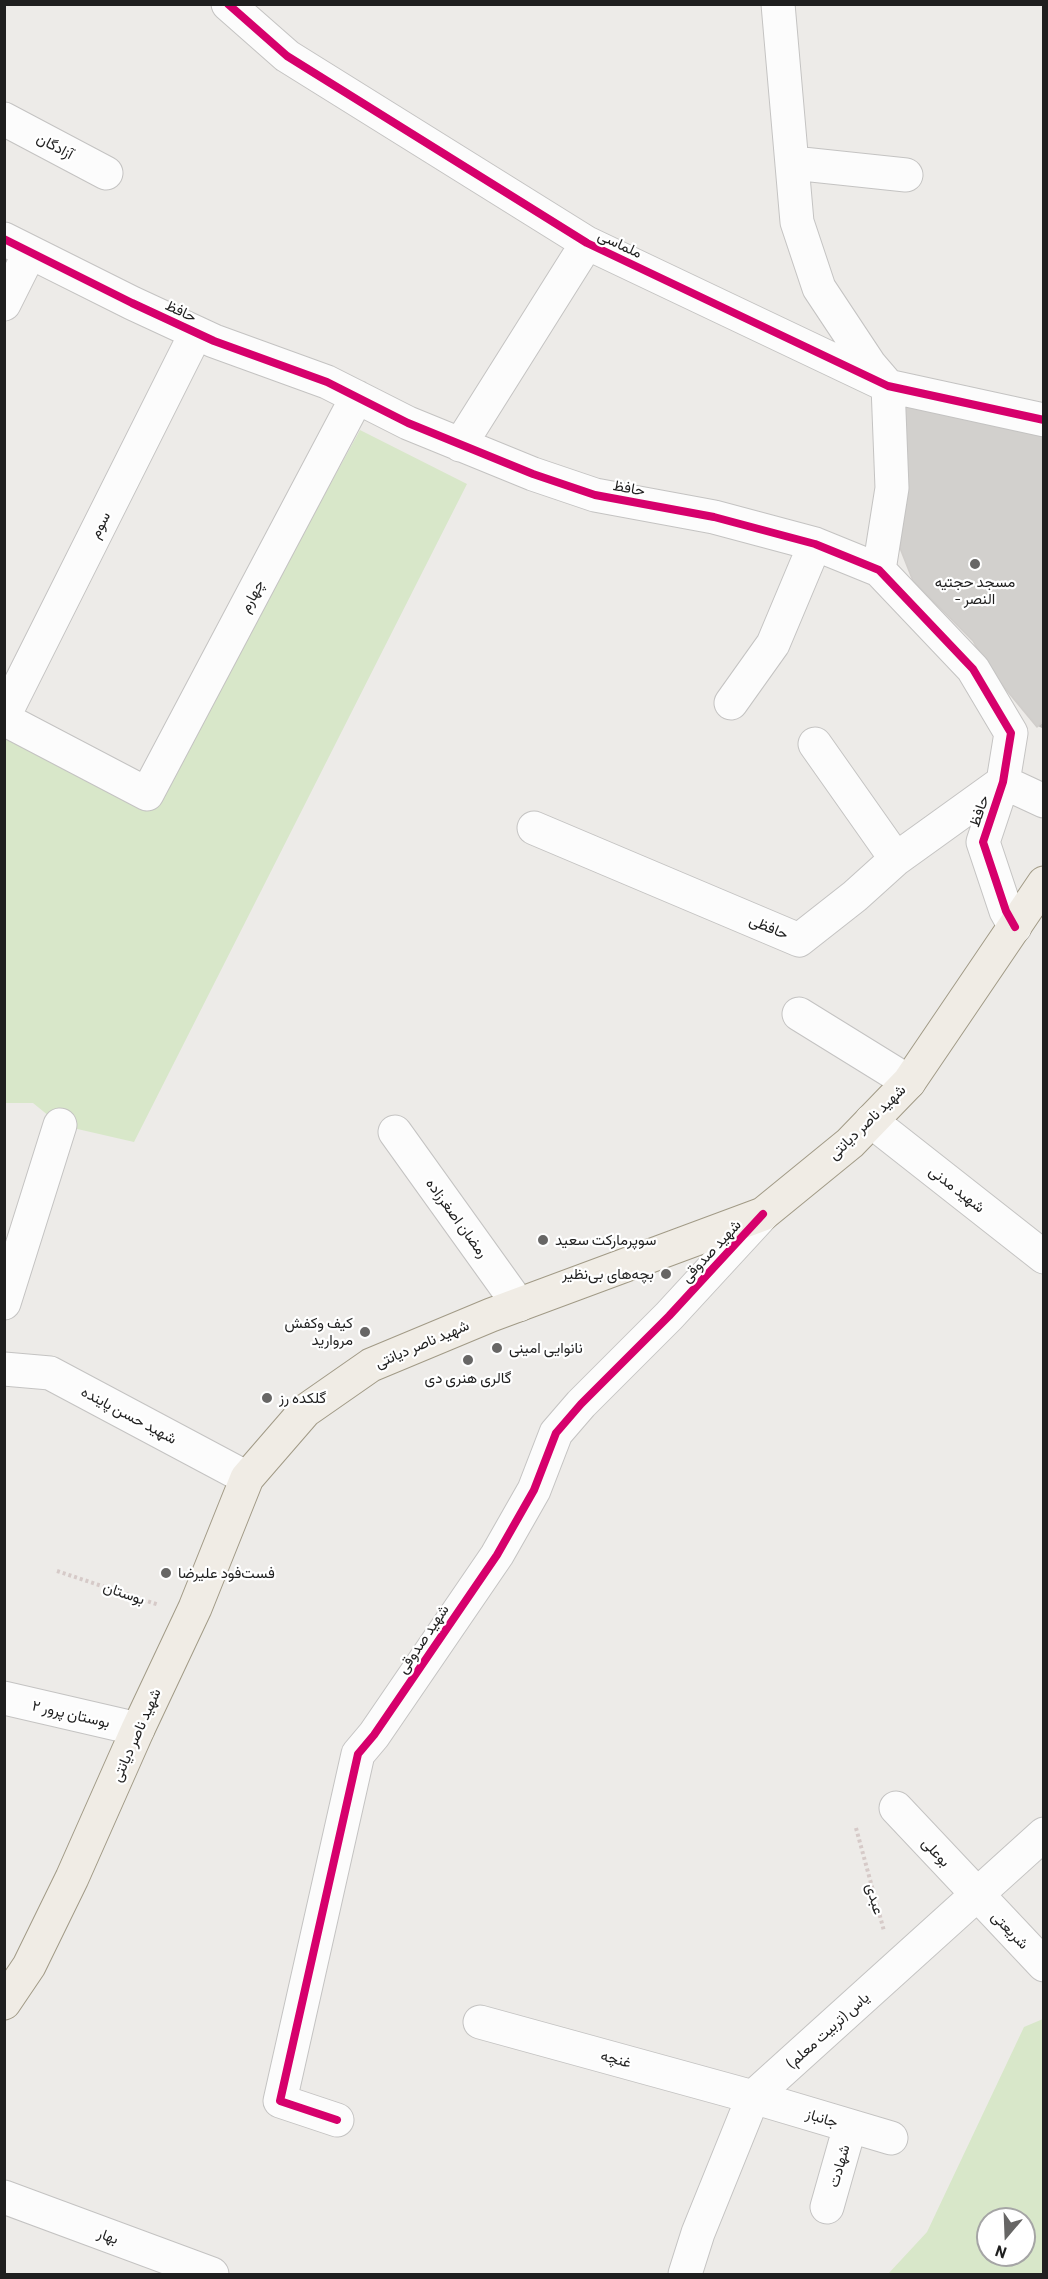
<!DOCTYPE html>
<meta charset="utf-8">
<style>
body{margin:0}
#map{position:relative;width:1048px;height:2279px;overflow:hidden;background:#edebe8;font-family:Barlow,sans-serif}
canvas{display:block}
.frame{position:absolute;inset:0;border:6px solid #1f1f1f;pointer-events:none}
.north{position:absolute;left:976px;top:2207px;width:60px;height:60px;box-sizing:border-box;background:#fff;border:2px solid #a5a5a5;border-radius:50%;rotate:199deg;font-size:16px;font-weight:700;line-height:24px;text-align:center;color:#1f1f1f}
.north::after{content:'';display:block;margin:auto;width:21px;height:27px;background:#676665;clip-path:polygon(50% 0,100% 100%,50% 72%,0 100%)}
</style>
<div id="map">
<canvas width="1048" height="2279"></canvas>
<div class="frame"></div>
<div class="north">N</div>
</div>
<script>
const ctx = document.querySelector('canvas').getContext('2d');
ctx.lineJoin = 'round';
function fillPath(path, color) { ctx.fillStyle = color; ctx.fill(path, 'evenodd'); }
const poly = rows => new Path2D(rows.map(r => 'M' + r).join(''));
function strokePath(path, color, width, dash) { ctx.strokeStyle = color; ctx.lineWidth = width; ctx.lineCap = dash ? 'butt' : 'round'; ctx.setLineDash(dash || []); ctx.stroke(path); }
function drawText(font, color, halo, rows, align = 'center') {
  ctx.font = font + ' Barlow,Vazirmatn,sans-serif'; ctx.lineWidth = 4.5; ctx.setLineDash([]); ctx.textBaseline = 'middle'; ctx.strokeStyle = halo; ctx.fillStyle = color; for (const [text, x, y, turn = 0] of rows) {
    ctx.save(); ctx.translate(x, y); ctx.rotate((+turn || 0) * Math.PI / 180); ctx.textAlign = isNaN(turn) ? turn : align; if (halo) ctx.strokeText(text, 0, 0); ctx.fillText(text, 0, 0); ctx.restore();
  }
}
fillPath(poly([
 [360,430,467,484,134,1142,60,1125,33,1103,5,1103,4,726,154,805],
 [1043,2019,1043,2274,888,2274,927,2232,1024,2027],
 [988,2219,1024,2219,1024,2255,988,2255]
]), '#d8e7c9');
fillPath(poly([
 [1044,434,1044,729,1038,726]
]), '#0003');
const building = poly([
 [910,398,1044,432,1044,721,1037,727,989,669,973,641,913,581,900,548,903,517,896,407,910,398]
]);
fillPath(building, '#d2d0cd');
strokePath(building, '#d0cdca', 1.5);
const minor = poly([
 [228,4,287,56,587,243,888,386,1044,420],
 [778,4,797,222,819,288,870,365,888,386,892,488,879,570],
 [4,119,106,173],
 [793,163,906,175],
 [4,239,132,303,214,341,327,382,408,423,533,474,595,495,714,517,815,544,879,570,973,669,1011,733,1003,782,983,842,1006,911,1015,927],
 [4,304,30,252],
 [460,445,587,243],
 [731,703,773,644,815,544],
 [4,716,196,333],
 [4,719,147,794,357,397],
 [815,744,896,859],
 [534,828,799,940,855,896,896,859,1003,782,1044,801],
 [799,1014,909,1082],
 [871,1121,1044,1257],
 [395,1132,519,1305],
 [4,1303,60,1125],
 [4,1369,50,1373,247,1478],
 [4,1698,138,1729],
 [896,1808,1044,1965],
 [480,2022,753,2097,891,2138],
 [337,2120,280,2101,358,1754,374,1735,497,1555,534,1490,556,1433,581,1404,669,1316,763,1214],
 [4,2197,212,2274],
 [827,2207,850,2126],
 [685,2274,698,2233,753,2097,1044,1834]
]);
const major = poly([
 [4,2003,29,1966,72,1878,138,1729,195,1608,247,1478,305,1411,371,1365,491,1315,763,1214,850,1143,909,1082,1044,883]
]);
strokePath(minor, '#c4c3c2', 35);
strokePath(major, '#a19a86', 35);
strokePath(poly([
 [57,1571,159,1605],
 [856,1828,884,1931]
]), '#d6cac8', 4, [3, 3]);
strokePath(minor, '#fcfcfc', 33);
strokePath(major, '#f0ece5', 33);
strokePath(poly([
 [228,4,287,56,587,243,888,386,1044,420],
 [4,239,132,303,214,341,327,382,408,423,533,474,595,495,714,517,815,544,879,570,973,669,1011,733,1003,782,983,842,1006,911,1015,927],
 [337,2120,280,2101,358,1754,374,1735,497,1555,534,1490,556,1433,581,1404,669,1316,763,1214]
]), '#d6006c', 8);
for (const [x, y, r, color] of [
 [975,564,6,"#676665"],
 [543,1240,6,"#676665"],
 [666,1274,6,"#676665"],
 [365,1332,6,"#676665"],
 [497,1348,6,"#676665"],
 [468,1360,6,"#676665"],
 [267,1398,6,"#676665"],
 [166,1573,6,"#676665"]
]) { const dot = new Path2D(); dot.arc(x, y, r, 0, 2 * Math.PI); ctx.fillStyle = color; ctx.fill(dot); strokePath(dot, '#fff', 2); }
drawText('15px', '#1f1f1f', '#fff', [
 ["آزادگان",55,146,28],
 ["ملماسی",620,244,25],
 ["حافظ",181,311,25],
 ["حافظ",629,488,10],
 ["سوم",100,525,-63],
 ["چهارم",252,596,-62],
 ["حافظ",979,811,-71],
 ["حافظی",769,927,23],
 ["شهید ناصر دیانتی",867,1122,-44],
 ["شهید مدنی",957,1189,38],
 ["رمضان اصغرزاده",457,1218,54],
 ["شهید صدوقی",711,1251,-47],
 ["شهید ناصر دیانتی",422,1344,-23],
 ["شهید حسن پاینده",129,1415,28],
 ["بوستان",124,1593,19],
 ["شهید صدوقی",423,1639,-56],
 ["بوستان پرور ۲",71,1714,13],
 ["شهید ناصر دیانتی",136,1735,-66],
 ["بوعلی",936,1852,47],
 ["عبدی",875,1899,75],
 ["شریعتی",1010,1930,46],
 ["یاس (تربیت معلم)",828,2030,-42],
 ["غنچه",616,2059,15],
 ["جانباز",822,2118,17],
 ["شهادت",839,2166,-74],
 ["بهار",108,2236,20]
]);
drawText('15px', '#1f1f1f', '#fff', [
 ["مسجد حجتیه",975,582,"center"],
 ["- النصر",975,599,"center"],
 ["سوپرمارکت سعید",555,1240],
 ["بچه‌های بی‌نظیر",654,1274,"right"],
 ["کیف و‌کفش",353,1323,"right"],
 ["مروارید",353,1340,"right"],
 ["نانوایی امینی",509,1348],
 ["گالری هنری دی",468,1378,"center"],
 ["گلکده رز",279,1398],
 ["فست‌فود علیرضا",178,1573]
], 'left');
</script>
